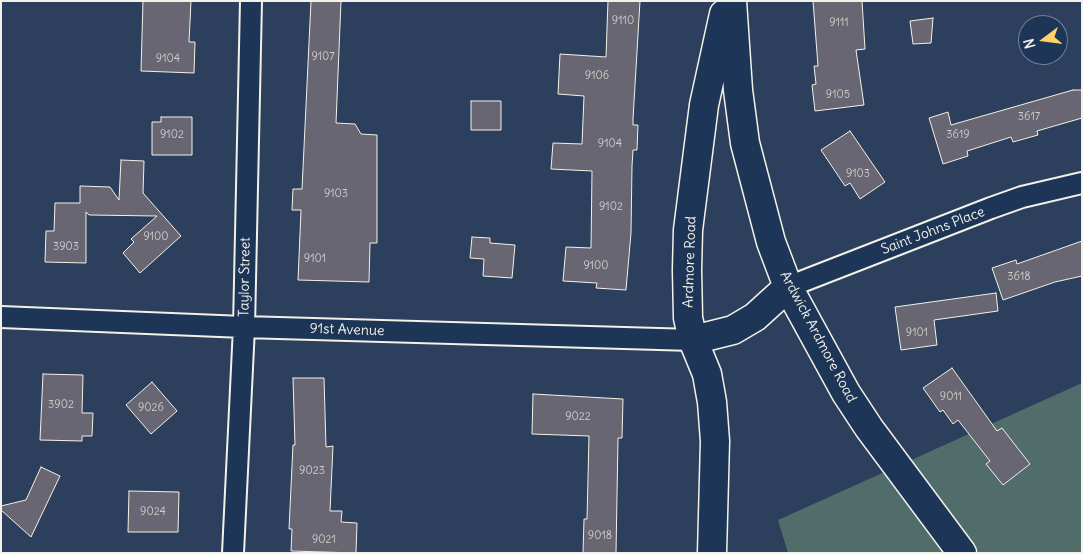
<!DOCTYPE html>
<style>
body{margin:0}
#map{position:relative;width:1083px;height:554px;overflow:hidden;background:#2c3f5c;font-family:Delius,sans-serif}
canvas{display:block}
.frame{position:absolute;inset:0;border:2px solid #f4f1e8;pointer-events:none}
.north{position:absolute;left:1018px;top:15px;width:50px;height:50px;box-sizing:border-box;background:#1d3557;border:1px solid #738091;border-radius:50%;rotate:255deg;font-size:14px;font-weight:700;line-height:20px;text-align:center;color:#f4f1e8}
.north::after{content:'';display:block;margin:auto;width:18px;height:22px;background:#ffd166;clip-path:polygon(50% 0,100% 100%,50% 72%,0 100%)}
</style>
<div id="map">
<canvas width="1083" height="554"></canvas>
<div class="frame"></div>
<div class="north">N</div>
</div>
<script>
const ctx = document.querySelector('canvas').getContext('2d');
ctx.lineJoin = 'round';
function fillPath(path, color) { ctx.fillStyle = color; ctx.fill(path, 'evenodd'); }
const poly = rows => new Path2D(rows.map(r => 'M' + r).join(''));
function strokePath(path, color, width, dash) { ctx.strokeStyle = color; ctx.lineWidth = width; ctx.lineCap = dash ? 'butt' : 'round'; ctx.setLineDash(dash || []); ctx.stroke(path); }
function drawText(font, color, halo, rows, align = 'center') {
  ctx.font = font + ' Delius,sans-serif'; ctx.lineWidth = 4.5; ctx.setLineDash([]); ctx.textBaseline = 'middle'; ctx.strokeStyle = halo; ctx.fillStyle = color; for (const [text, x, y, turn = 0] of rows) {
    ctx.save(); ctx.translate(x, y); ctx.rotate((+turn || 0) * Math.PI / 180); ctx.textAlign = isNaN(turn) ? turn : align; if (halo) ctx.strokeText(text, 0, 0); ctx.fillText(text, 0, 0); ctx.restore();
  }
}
fillPath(poly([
 [1082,383,1082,553,788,553,778,520]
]), '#516d6b');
const building = poly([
 [143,1,191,1,189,42,195,42,194,73,141,71,143,1],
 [311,1,341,1,336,123,355,124,361,134,377,135,377,243,370,243,369,282,298,280,301,210,292,210,293,189,302,189,311,1],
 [608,1,640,1,633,119,633,125,638,125,637,150,633,150,632,166,631,233,626,290,596,288,597,283,563,281,566,247,591,248,592,171,551,169,553,143,582,144,584,96,558,94,560,54,606,57,608,1],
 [813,1,862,1,865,49,856,50,864,105,815,111,812,85,816,84,814,66,818,66,813,1],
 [933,18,931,43,913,44,910,21,933,18],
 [1073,90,1082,90,1082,118,1037,131,1038,135,1013,142,1011,137,967,151,968,156,943,164,929,118,948,112,951,125,1073,90],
 [471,101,501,101,501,130,471,130,471,101],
 [161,117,192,117,192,155,152,155,152,122,161,122,161,117],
 [850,131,885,182,860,199,850,183,845,186,821,150,850,131],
 [121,160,144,161,143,193,181,236,140,273,123,253,134,242,131,239,157,216,89,215,86,212,86,263,45,262,46,231,54,231,55,203,80,203,80,186,110,187,119,200,121,160],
 [472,237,490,238,490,243,515,245,512,278,483,276,484,259,470,258,472,237],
 [1082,241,1082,276,1055,282,1003,300,992,268,1016,260,1017,264,1082,241],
 [996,293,998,311,934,320,937,345,901,350,895,307,996,293],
 [952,368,997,431,1002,428,1030,464,1003,485,986,464,990,461,958,420,953,424,943,410,940,412,923,388,952,368],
 [43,374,83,375,82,413,93,413,92,436,82,436,82,441,40,440,43,374],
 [293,378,324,378,326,447,333,446,330,511,342,511,341,522,357,523,356,553,291,551,292,529,289,529,293,445,295,445,293,378],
 [152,382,177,411,151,434,126,405,152,382],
 [533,394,623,399,622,438,618,438,616,553,583,553,584,519,587,519,589,436,532,434,533,394],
 [41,467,60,476,31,537,1,510,1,506,26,500,41,467],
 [129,491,179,492,178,532,128,532,129,491]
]);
fillPath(building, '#686672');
strokePath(building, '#f4f1e8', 1);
const street = poly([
 [788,287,991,208,1022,197,1082,183],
 [1,317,244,327,693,340],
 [233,553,244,327,251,1]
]);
const secondary = poly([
 [732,1,738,90,745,143,771,242,788,287,846,393,869,428,962,553],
 [693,340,733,330,755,317,788,287],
 [712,553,715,441,712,402,707,374,693,340,688,318,687,270,688,230,704,105,724,14]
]);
strokePath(street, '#f4f1e8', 24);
strokePath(secondary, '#f4f1e8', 31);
strokePath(street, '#1d3557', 20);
strokePath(secondary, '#1d3557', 28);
drawText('11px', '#d1ceca', null, [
 ["9110",623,21],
 ["9111",839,23],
 ["9107",323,57],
 ["9104",168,59],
 ["9106",597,76],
 ["9105",838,95],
 ["3617",1029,117],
 ["9102",172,135],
 ["3619",958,135],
 ["9104",610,144],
 ["9103",858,174],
 ["9103",336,194],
 ["9102",611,207],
 ["9100",156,237],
 ["3903",66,247],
 ["9101",315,259],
 ["9100",596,266],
 ["3618",1019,277],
 ["9101",917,333],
 ["9011",951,397],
 ["3902",61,405],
 ["9026",151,408],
 ["9022",578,417],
 ["9023",312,471],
 ["9024",153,512],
 ["9018",600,536],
 ["9021",324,540]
]);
drawText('14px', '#f4f1e8', '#1d3557', [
 ["Saint Johns Place",933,231,-21],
 ["Ardmore Road",690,262,-88],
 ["Taylor Street",245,277,-89],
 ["91st Avenue",347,330,2],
 ["Ardwick Ardmore Road",818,337,62]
]);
</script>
